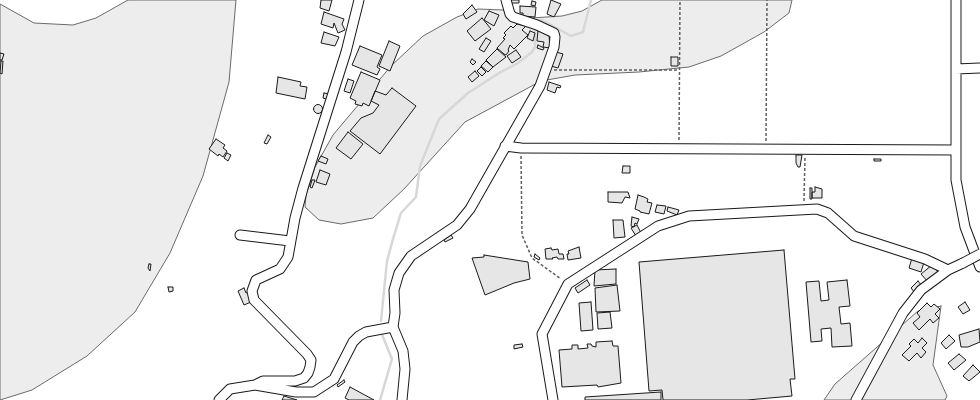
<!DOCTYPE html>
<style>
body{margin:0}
canvas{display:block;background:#fff}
</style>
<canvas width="980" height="400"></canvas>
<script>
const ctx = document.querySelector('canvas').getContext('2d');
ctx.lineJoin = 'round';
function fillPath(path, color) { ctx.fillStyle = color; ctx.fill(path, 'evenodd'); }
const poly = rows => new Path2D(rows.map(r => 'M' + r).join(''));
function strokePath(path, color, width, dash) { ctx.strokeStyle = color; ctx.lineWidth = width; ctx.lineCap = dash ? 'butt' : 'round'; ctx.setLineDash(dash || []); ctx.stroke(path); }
const built = poly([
 [128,0,236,0,229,82,203,176,170,253,135,312,87,356,32,390,0,400,0,4,34,23,73,25,96,18,128,0],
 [602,0,792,0,789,13,764,32,721,56,689,67,639,72,575,75,541,81,465,122,404,189,373,218,341,224,319,220,305,207,306,195,315,167,333,135,391,66,423,36,457,17,478,9,503,10,531,18,562,16,582,11,602,0],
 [941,306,933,365,947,396,945,400,824,400,835,384,918,311,941,306]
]);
fillPath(built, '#ededed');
strokePath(built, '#6a6a6a', 1);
strokePath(poly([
 [538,20,542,20,571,36,583,32,591,0],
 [381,321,387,261,393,239,401,213,416,197,420,166,439,119,468,93,499,73,518,63,532,52,535,47,535,30],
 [380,400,392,359,381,332]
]), '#d7d7d7', 2.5);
const building = poly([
 [321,0,332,0,329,11,320,8,321,0],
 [511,0,519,0,519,3,510,3,511,0],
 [551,0,561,4,554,17,547,14,551,0],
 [532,1,536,2,535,6,531,5,532,1],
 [472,5,477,12,466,19,463,14,472,5],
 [520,6,536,7,535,17,523,16,523,13,520,13,520,6],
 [489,11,499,15,494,26,484,20,489,11],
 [324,12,344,19,342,24,345,30,338,33,334,23,333,28,321,24,324,12],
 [482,18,491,29,475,41,467,31,482,18],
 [517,24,526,26,522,30,528,35,514,49,510,45,508,50,509,51,506,55,504,54,497,48,505,39,503,38,506,35,504,33,511,26,513,28,517,24],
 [538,30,549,35,550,48,543,47,544,42,537,41,538,30],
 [530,31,535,33,533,41,527,38,530,31],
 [324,32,339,37,335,46,321,43,324,32],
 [486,38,491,41,484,52,479,49,486,38],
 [389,41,400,46,390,71,379,66,389,41],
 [538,45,544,48,543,50,537,48,538,45],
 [360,46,382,55,377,67,380,69,377,75,352,65,360,46],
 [497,49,506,57,493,67,486,60,497,49],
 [516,50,521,57,512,63,507,56,516,50],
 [556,52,563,54,558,68,551,66,556,52],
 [0,53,4,54,2,60,0,60,0,53],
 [671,57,678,57,678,66,671,66,671,57],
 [472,59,476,62,473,65,470,62,472,59],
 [1,61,3,61,2,74,0,73,1,61],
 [486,61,493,67,488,72,481,66,486,61],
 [481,67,486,72,482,76,477,71,481,67],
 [475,71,479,76,472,82,468,77,475,71],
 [361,72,380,80,369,106,363,103,362,106,355,104,356,101,350,98,361,72],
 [278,77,301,82,300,86,307,87,305,99,276,93,278,77],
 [348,79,354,81,350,93,344,91,348,79],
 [549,82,561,86,560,88,557,87,555,93,547,90,549,82],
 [392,88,416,106,380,154,350,131,361,118,373,113,379,105,371,101,375,91,386,95,392,88],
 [324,93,330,94,329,100,323,98,324,93],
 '313.5 109a4.5 4.5 0 1 1 9 0a4.5 4.5 0 1 1-9 0Z',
 [348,132,363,144,351,159,336,148,348,132],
 [268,135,271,137,267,144,264,143,268,135],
 [216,139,225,145,223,148,227,151,223,157,219,154,218,156,209,149,216,139],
 [227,153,231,155,228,161,224,158,227,153],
 [796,155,802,155,800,167,798,167,796,163,796,155],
 [321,156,328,159,326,164,318,161,321,156],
 [874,159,881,159,881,161,874,161,874,159],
 [623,166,630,166,630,173,622,173,623,166],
 [320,170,330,174,326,185,316,182,320,170],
 [312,180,315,180,312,188,310,187,312,180],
 [815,187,822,189,822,198,812,198,812,192,815,192,815,187],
 [810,188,812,188,812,199,810,199,810,188],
 [608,192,628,192,630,198,625,197,622,203,608,202,608,192],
 [638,195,644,197,648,199,647,202,652,203,649,214,640,212,640,211,635,209,638,195],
 [657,205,666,206,664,214,655,212,657,205],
 [668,207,679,210,677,215,667,211,668,207],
 [632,217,639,219,637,224,635,223,634,227,631,226,632,217],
 [613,220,623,220,625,237,614,238,613,220],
 [637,225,641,233,636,236,631,228,637,225],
 [451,235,453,238,445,242,444,240,451,235],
 [579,247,581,258,568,260,567,254,569,254,568,251,579,247],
 [551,248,552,250,558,249,559,254,563,254,564,259,558,259,557,257,552,258,553,259,546,259,545,249,551,248],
 [784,250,795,379,790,379,792,396,747,400,663,400,662,390,649,391,639,262,784,250],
 [535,254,540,258,539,260,534,257,535,254],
 [484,255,528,262,530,279,514,283,485,295,472,258,484,257,484,255],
 [912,258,924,262,921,272,909,268,912,258],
 [149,264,151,264,150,271,148,268,149,264],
 [932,265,939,273,928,282,921,274,932,265],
 [616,269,616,284,594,286,595,270,616,269],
 [587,280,590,285,578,293,575,288,587,280],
 [847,280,850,306,839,307,841,324,850,323,852,346,832,347,831,328,821,329,822,341,811,342,806,282,819,281,821,301,829,300,827,282,847,280],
 [918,281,922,286,915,293,911,288,918,281],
 [617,285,620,311,596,312,595,288,617,285],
 [168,287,173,287,173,291,169,292,168,287],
 [244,288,246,293,248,292,251,302,244,305,238,291,244,288],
 [591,302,593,330,581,331,579,303,591,302],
 [965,302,970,310,963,314,958,307,965,302],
 [927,303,931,307,934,304,940,309,935,314,939,318,933,323,930,319,919,330,913,323,920,317,917,313,927,303],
 [610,312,612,328,598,329,597,313,610,312],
 [979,329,980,342,968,347,961,347,959,335,979,329],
 [949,335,955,341,946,349,941,343,949,335],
 [922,338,927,343,922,348,926,352,921,358,917,353,909,361,902,355,911,346,909,344,914,339,918,343,922,338],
 [612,341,613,346,618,346,621,383,598,387,597,385,562,387,559,350,572,349,572,345,578,345,578,349,588,348,587,344,591,344,592,346,596,347,596,342,612,341],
 [522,344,523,347,514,349,514,345,522,344],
 [959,354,966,360,954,370,948,363,959,354],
 [973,365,980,372,969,381,963,376,973,365],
 [344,380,345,382,338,387,337,385,344,380],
 [350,387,374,400,349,400,345,398,350,387],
 [661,392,661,400,585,400,585,397,661,392],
 [284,396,297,400,282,400,284,396]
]);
fillPath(building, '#e6e6e6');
strokePath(building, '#1a1a1a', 1);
const minor = poly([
 [956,0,956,180,965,227,980,267],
 [956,69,980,68],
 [505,146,521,148,956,150],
 [240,235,290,241],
 [255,385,263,381,295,381,304,378,308,373,310,367,311,360,307,354,254,300,252,291,256,280,280,269,288,257,295,218,303,188,346,52,359,0],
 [219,400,230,389,255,385,296,392,314,392,334,379,353,342,359,336,366,332,393,327],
 [402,400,405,369,403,351,393,327,395,313,394,290,399,273,411,256,457,225,470,209,540,86,554,47,555,37,554,33,537,25,513,17,510,14,506,0],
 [553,400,542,334,568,284,658,226,689,216,817,209,828,213,854,236,925,259,948,270],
 [856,400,903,313,921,290,948,270,963,263]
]);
strokePath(minor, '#1a1a1a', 11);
strokePath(poly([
 [554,70,679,70],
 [679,140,680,0],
 [766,141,767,0],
 [521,156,522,235,532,258,561,279],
 [804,201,805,157]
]), '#5f5f5f', 1.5, [3, 2]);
strokePath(minor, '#fff', 9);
const minorBridge = poly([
 [963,263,980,254]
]);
strokePath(minorBridge, '#1a1a1a', 11, []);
strokePath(minorBridge, '#fff', 9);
</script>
